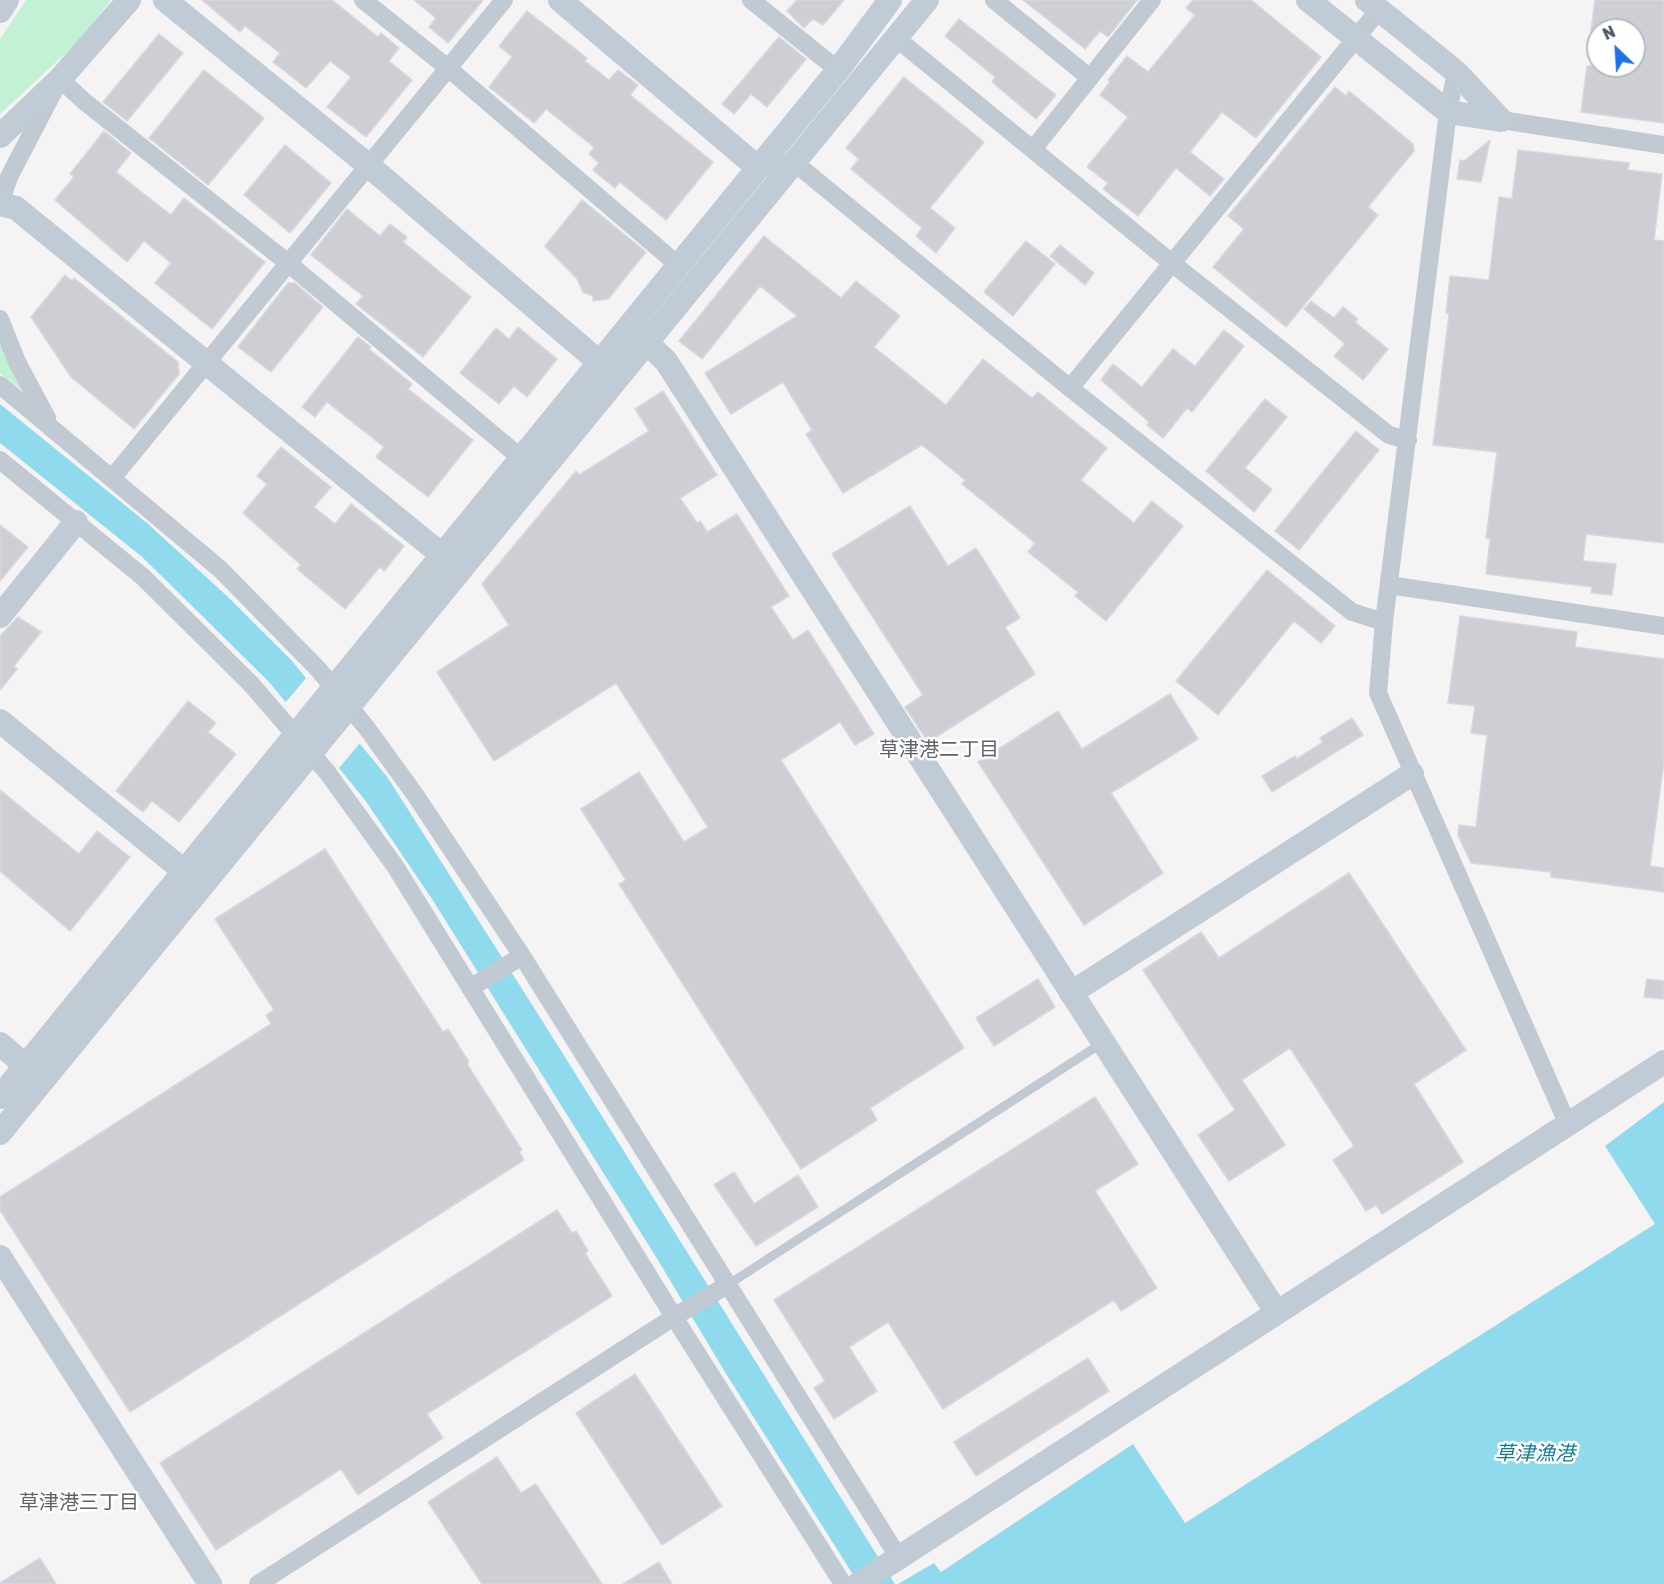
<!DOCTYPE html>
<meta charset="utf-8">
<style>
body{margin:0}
#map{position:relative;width:1664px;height:1584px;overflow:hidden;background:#f5f3f3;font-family:Rubik,sans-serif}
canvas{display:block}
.north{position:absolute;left:1586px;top:18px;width:60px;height:60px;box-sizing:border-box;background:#fff;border:2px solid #b7bbc0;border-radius:50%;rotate:335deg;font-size:16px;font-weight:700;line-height:24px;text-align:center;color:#4a5661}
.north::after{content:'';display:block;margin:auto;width:21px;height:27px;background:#1a73e8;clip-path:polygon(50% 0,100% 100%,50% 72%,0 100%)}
</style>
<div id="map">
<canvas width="1664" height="1584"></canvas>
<div class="north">N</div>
</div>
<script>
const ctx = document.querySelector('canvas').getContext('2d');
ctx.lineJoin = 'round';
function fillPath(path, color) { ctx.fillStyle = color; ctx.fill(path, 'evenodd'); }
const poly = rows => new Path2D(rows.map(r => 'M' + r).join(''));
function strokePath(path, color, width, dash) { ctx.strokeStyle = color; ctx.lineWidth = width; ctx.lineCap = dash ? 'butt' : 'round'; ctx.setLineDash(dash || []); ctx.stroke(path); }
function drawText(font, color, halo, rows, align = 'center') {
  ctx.font = font + ' Rubik,"Noto Sans JP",sans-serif'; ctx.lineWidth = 5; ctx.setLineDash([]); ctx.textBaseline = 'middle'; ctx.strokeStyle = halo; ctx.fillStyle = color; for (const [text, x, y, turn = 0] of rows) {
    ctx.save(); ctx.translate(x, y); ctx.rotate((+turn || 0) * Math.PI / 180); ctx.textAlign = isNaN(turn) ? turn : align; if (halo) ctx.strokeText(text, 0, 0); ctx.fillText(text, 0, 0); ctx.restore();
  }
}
fillPath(poly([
 [26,0,111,0,81,39,0,114,0,39],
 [0,341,22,388,20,389,0,373]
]), '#c3f1d5');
fillPath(poly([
 [0,404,147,523,228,597,292,661,388,778,543,1022,895,1584,859,1584,725,1372,656,1257,432,899,365,800,270,683,178,592,141,556,0,443],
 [1664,1102,1664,1584,898,1584,934,1563,941,1572,1133,1444,1185,1523,1655,1224,1605,1146]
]), '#90daee');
fillPath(poly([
 [307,677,360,743,339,768,285,703]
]), '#f5f3f3');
const building = poly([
 [202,0,332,0,378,37,381,33,399,48,389,61,412,80,366,137,327,107,351,77,330,61,306,88,273,62,280,53,245,26,240,32,202,0],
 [414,0,483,0,448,43,429,27,436,18,414,0],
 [797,0,844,0,823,25,813,19,804,28,787,11,797,0],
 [1023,0,1137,0,1108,37,1100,31,1085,49,1023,0],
 [1193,0,1251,0,1321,57,1256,138,1222,112,1190,152,1224,179,1210,196,1176,168,1138,216,1103,189,1108,183,1087,167,1128,117,1100,95,1110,82,1108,80,1127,56,1148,72,1195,15,1186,8,1193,0],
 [1595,0,1664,0,1664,123,1581,112,1587,66,1634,66,1634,30,1591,30,1595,0],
 [527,11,587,58,585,61,609,80,618,70,638,85,630,95,713,162,666,220,620,182,615,188,593,170,599,163,589,154,594,147,546,109,534,123,489,87,512,57,499,46,527,11],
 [959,19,1056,95,1036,119,992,82,995,77,945,36,959,19],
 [159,34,183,53,127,121,103,102,159,34],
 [779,37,806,59,767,107,751,94,734,114,722,104,779,37],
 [204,70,264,118,208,185,149,138,204,70],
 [904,77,984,142,930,208,955,228,936,253,916,236,922,228,851,169,859,159,846,148,904,77],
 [1335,87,1346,96,1349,91,1413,144,1414,151,1368,207,1378,215,1286,327,1213,267,1244,229,1228,216,1335,87],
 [104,131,131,153,116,172,171,215,184,198,265,262,212,329,155,283,171,263,144,241,127,262,55,200,74,177,70,174,104,131],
 [1490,140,1481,182,1457,179,1460,160,1464,161,1490,140],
 [285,145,331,183,290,233,244,195,285,145],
 [1518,150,1629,163,1628,170,1662,174,1654,240,1664,241,1664,543,1586,534,1583,561,1616,564,1612,595,1591,593,1592,587,1486,574,1490,539,1486,538,1497,452,1433,445,1449,314,1446,313,1450,276,1489,280,1499,197,1512,199,1518,150],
 [582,200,646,252,608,299,593,301,593,296,583,292,577,279,545,246,582,200],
 [347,209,380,236,390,224,407,237,403,242,471,297,423,357,356,304,363,296,311,255,347,209],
 [764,236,841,298,856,281,900,316,874,347,946,405,983,359,1032,398,1038,392,1107,448,1081,480,1134,523,1152,501,1183,526,1106,621,1075,596,1078,592,1028,552,1035,543,962,484,965,480,922,445,843,493,806,434,812,430,783,382,731,414,705,373,797,316,760,286,702,359,679,341,764,236],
 [1026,241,1055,264,1013,316,984,292,1026,241],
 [1060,245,1094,273,1085,285,1050,256,1060,245],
 [65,275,72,281,74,278,178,362,179,374,134,429,71,377,31,317,65,275],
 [288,283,295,283,323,307,271,372,238,347,288,283],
 [1311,301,1334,318,1343,307,1358,319,1355,322,1388,349,1363,380,1334,356,1345,344,1304,309,1311,301],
 [518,327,557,359,527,397,514,386,499,404,460,373,496,328,509,339,518,327],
 [1224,330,1244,346,1192,412,1187,408,1163,438,1147,425,1149,422,1101,380,1113,364,1142,387,1173,349,1195,366,1224,330],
 [358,337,371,347,369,349,412,384,408,389,473,440,428,497,376,457,384,447,327,402,315,417,302,407,358,337],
 [663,391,717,475,680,498,697,523,700,521,707,532,737,514,789,596,771,607,793,640,808,630,874,734,855,745,840,722,781,760,964,1048,870,1108,877,1120,801,1169,619,884,626,880,581,809,639,772,684,842,708,827,616,683,494,761,437,672,509,625,482,584,576,471,579,475,649,431,635,409,663,391],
 [1265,399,1287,417,1245,468,1272,489,1254,512,1206,471,1265,399],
 [1356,431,1379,450,1299,550,1275,531,1356,431],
 [281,447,331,487,314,507,335,524,351,504,404,546,384,571,380,567,345,609,297,569,301,565,243,513,267,484,257,476,281,447],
 [910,506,948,566,976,548,1020,618,1005,627,1035,674,928,742,905,707,923,695,832,554,910,506],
 [0,525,28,547,0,581,0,525],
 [1267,570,1335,626,1321,643,1294,621,1218,715,1176,681,1267,570],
 [1460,616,1577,632,1575,647,1664,659,1664,761,1650,866,1664,868,1664,892,1551,877,1551,872,1471,863,1458,835,1459,825,1476,827,1487,735,1471,733,1475,706,1448,703,1460,616],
 [18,617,41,632,14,666,17,669,0,690,0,636,18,617],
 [1170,694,1198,739,1111,793,1163,873,1084,925,978,762,1058,711,1082,749,1170,694],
 [188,701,216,723,208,732,236,754,179,822,152,801,143,812,116,791,188,701],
 [1352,718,1363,735,1272,792,1262,776,1295,756,1297,759,1323,742,1320,738,1352,718],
 [0,790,79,854,97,831,130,857,70,931,0,871,0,790],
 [325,849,443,1032,448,1029,469,1062,467,1064,522,1150,519,1152,524,1160,130,1412,0,1210,0,1197,271,1024,266,1015,274,1010,215,919,325,849],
 [1349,873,1466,1050,1414,1084,1463,1162,1382,1214,1376,1205,1366,1211,1333,1160,1354,1146,1290,1048,1242,1080,1285,1145,1229,1181,1198,1135,1235,1110,1143,970,1201,932,1219,958,1349,873],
 [1038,979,1055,1007,994,1046,976,1018,1038,979],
 [1647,979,1664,981,1664,999,1644,997,1647,979],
 [1095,1097,1138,1164,1095,1191,1157,1288,1121,1311,1114,1300,943,1409,888,1322,849,1347,877,1391,834,1419,814,1388,825,1381,774,1300,1095,1097],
 [734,1172,754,1204,798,1175,818,1207,756,1246,714,1185,734,1172],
 [557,1210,572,1233,576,1231,588,1251,585,1253,612,1296,427,1414,443,1438,358,1495,341,1469,216,1550,160,1463,557,1210],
 [1088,1358,1109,1391,976,1476,954,1442,1088,1358],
 [635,1374,722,1506,662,1545,576,1413,635,1374],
 [497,1457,521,1493,536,1484,602,1584,482,1584,428,1502,497,1457],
 [40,1558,56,1584,0,1584,0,1583,40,1558],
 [659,1562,672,1584,623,1584,659,1562]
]);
fillPath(building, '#cdcfd5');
strokePath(building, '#d7d9de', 1.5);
strokePath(poly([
 [729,1284,1102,1043]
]), '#c1cad2', 9);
strokePath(poly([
 [363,0,448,68,678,265],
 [751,0,838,70],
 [994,0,1090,78],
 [896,38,1173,264,1389,435,1408,440],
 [1456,72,1448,112,1384,622,1378,693,1568,1125],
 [1501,120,1664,145],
 [1034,148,1152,0],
 [757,167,795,163,1070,388,1352,612,1384,622],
 [0,203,9,177,60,79,85,102,288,263,521,458],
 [0,319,17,362,47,418],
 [0,385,220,569,318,669,366,727,416,796,522,956,899,1558],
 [1070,388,1379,10],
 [0,460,143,577,251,684,327,772,395,866,674,1317,843,1584],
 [113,477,504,0],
 [1389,585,1664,626],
 [470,988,522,956],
 [258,1584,674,1317,729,1284]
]), '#c1cad2', 18);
strokePath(poly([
 [165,0,368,165,599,362],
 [560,0,757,167],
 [1308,0,1448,112,1501,120],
 [1367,0,1456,72,1501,120],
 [0,11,7,0],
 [0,136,60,79,129,0],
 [0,204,16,208,442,555],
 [648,344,666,361,1277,1313],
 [0,616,76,522],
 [0,721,184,871],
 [1071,993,1412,774],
 [0,1044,26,1066],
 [0,1097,838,70,890,0],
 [0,1133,927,0],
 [0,1257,210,1584],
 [858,1584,1664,1062]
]), '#c1cbd6', 24);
drawText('20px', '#5f6368', '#fff', [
 ["草津港二丁目",939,750],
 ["草津港三丁目",79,1503]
]);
drawText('italic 20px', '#0c7c9b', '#fff', [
 ["草津漁港",1535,1454]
]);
</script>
